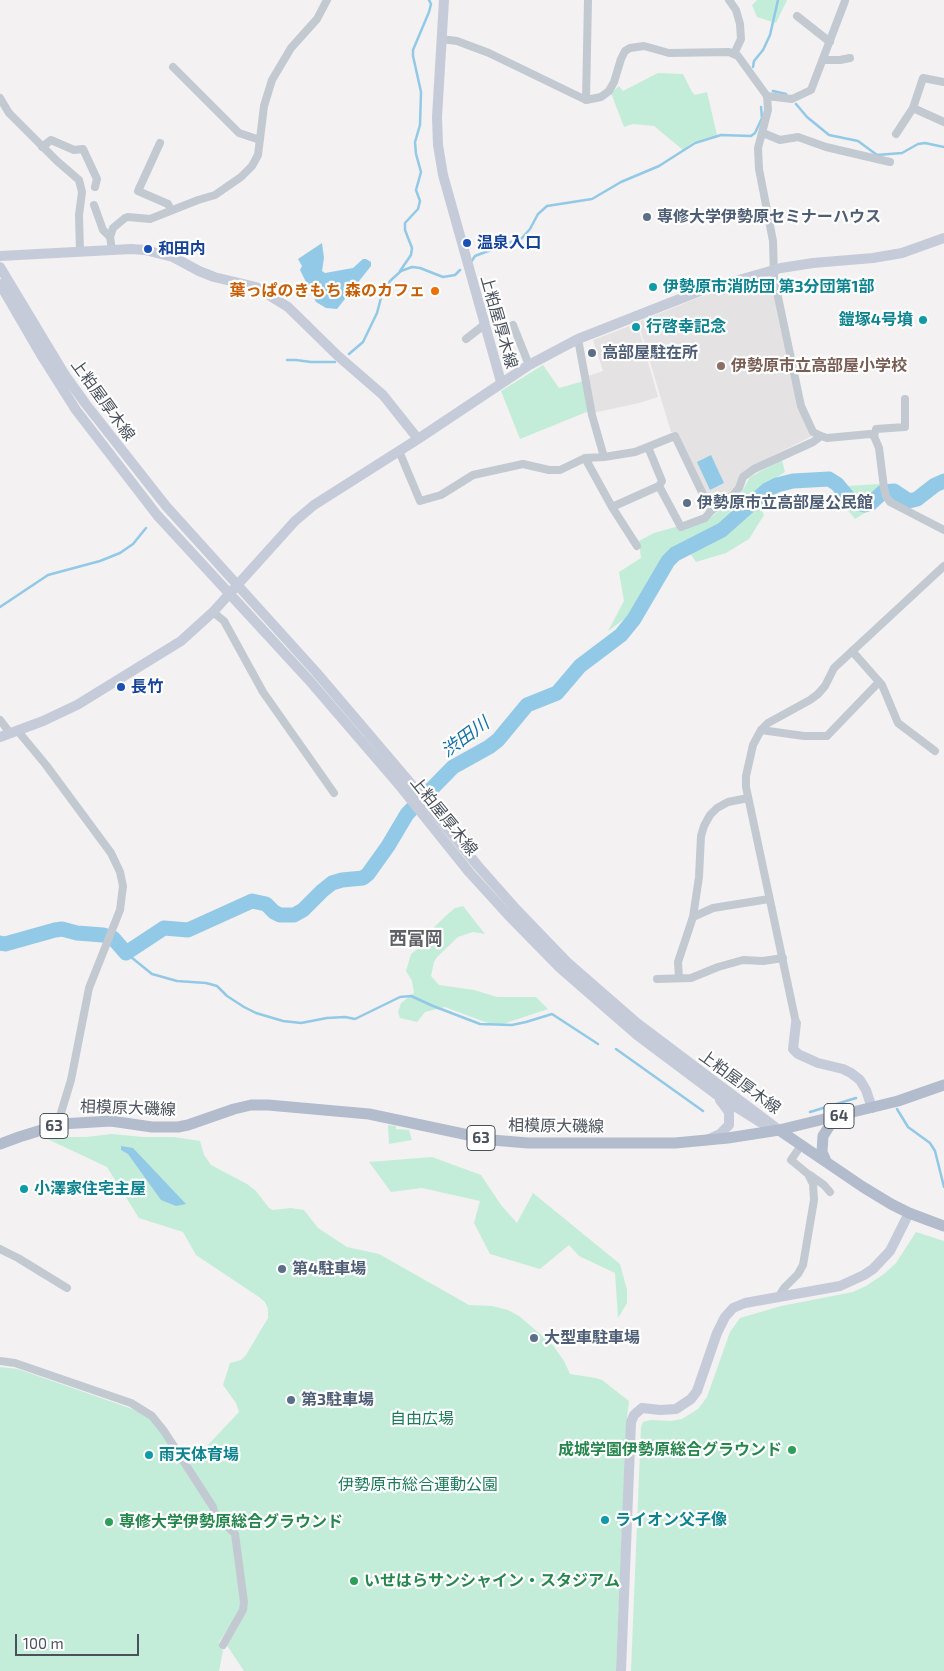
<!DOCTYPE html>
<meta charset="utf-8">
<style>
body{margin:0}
#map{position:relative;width:944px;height:1671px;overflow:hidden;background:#f3f1f1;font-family:"Exo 2",sans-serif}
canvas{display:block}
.scale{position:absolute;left:15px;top:1634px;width:124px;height:22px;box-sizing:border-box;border:2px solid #4a515d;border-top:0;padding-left:6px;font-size:15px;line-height:18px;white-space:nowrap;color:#4a515d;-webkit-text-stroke:4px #fff;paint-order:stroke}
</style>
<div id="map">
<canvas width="944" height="1671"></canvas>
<div class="scale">100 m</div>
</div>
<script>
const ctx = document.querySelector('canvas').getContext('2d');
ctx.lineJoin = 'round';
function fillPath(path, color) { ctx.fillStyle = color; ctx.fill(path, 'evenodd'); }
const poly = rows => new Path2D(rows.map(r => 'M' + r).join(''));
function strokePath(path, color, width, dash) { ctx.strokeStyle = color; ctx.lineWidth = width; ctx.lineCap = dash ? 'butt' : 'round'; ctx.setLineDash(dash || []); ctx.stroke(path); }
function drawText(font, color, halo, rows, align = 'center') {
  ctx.font = font + ' "Exo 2","Noto Sans JP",sans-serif'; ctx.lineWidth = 4.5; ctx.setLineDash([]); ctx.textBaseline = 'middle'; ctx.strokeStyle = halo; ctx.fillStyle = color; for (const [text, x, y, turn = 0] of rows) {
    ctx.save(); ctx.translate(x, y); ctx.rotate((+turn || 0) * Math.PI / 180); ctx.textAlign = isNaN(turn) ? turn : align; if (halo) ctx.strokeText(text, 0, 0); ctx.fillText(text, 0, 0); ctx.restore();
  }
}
fillPath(poly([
 [766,280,771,283,800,410,812,436,751,467,735,490,712,508,676,432,671,432,638,322,700,297],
 [637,323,658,397,639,403,593,413,588,376,603,371,593,340]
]), '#e4e2e2');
fillPath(poly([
 [757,0,787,0,776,23,757,17,752,5],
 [658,73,683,74,692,92,695,95,707,92,717,135,693,142,683,150,654,126,633,124,624,127,611,93,619,86,623,91],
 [543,365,559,388,584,381,589,411,520,439,501,391],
 [782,460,785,472,754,492,764,515,749,539,726,553,696,562,685,546,665,556,627,617,608,631,624,601,619,572,641,558,639,541,654,533,711,517,740,495,750,477],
 [879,484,882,502,855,519,835,495,847,486],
 [463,906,485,934,473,932,458,937,437,957,434,962,431,976,439,985,474,990,497,997,536,997,548,1009,500,1025,485,1022,445,1007,425,1012,417,1022,400,1018,398,1012,401,1003,414,993,412,981,406,971,411,954,423,945,433,928,449,913,455,908],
 [388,1125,396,1126,396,1129,409,1130,412,1140,389,1144],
 [112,1134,143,1137,174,1137,200,1141,204,1155,211,1165,247,1184,256,1191,269,1208,273,1210,290,1208,304,1210,318,1228,347,1247,379,1254,469,1305,492,1306,508,1310,519,1316,552,1344,564,1361,570,1374,596,1378,602,1380,629,1401,627,1417,616,1671,244,1671,226,1644,247,1611,238,1535,232,1525,218,1511,190,1464,239,1412,236,1403,223,1385,230,1363,241,1360,246,1355,268,1318,268,1309,265,1302,259,1297,196,1255,183,1232,139,1218,107,1167,43,1137,86,1137],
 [432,1157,481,1175,501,1205,517,1223,533,1193,620,1264,627,1290,627,1303,618,1318,615,1273,579,1256,569,1245,540,1269,490,1254,474,1223,480,1201,422,1188,391,1192,369,1162],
 [916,1232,944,1241,944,1671,631,1671,641,1427,643,1422,651,1420,671,1421,682,1419,698,1409,707,1397,730,1332,740,1318,781,1306,853,1292,866,1286,884,1274,896,1263],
 [0,1367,18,1369,141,1412,151,1419,166,1439,187,1470,214,1517,224,1526,232,1536,243,1607,219,1642,223,1651,219,1671,0,1671]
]), '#c3edd9');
fillPath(poly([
 [322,243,324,258,322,271,325,273,353,268,363,259,366,259,371,262,371,266,337,309,326,308,316,302,300,270,302,266,298,259],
 [711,455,724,483,710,490,697,462],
 [121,1146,133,1148,186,1204,176,1206,161,1200,128,1154,121,1150]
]), '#92c9e7');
strokePath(poly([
 [753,67,754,61,763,50,770,35,778,0],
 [773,91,786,94],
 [796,104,807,117,829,135,858,141,877,155,902,153,918,144,925,143,944,147],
 [471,262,475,256,522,238,530,229,538,214,547,206,592,199,621,182,659,166,695,143,721,135,751,136,755,133,762,118,761,107],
 [400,271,411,255,412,248,405,230,405,223,418,209,420,201,416,190,421,172,416,154,415,142,420,125,421,92,413,56,413,50,429,12,431,4,429,0],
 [349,354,363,342,377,313,382,294,390,281,401,271,412,267,420,268,443,277,455,275,460,270],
 [287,360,296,360,311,362,335,362],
 [0,607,48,575,100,561,120,553,133,544,146,528],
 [126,953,152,974,177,981,206,983,217,986,227,996,244,1007,256,1013,283,1021,301,1023,327,1018,345,1017,355,1019,400,997,411,996,433,1006,480,1024,512,1025,526,1022,552,1014,598,1044],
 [616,1049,703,1111],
 [897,1109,908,1127,930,1143,935,1151,944,1187],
 [810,1112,856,1098]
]), '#92c9e7', 2.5);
strokePath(poly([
 [0,943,5,944,55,930,62,929,77,933,103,935,113,938,126,953,164,928,188,930,252,901,266,904,274,912,280,915,294,915,303,910,322,891,332,883,342,880,363,878,368,874,388,846,407,814,453,767,489,747,498,740,527,705,557,693,580,666,621,635,634,619,668,561,675,554,722,530,767,490,777,485,793,481,829,479,837,484,851,501,865,505,871,503,883,492,894,491,909,501,917,499,935,485,944,481]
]), '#92c9e7', 15);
strokePath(poly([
 [729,0,736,10,740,24,741,39,734,54],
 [797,16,830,42],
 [441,39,457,41,489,53,586,100,601,97,609,91,614,82,621,59,625,51,630,48,644,46,669,53,729,52,738,56,767,96,768,110,758,148,759,169,773,241,774,278,801,406,813,432,821,436,827,438,870,434,874,436,879,448,884,488,886,496,890,502,944,530],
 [824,60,840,60,850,58],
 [173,67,239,133,260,140],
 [767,96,792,99,811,90,845,1],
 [0,98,9,113,57,161,79,180,82,192,79,215,80,251],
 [586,100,588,0],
 [913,108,944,122],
 [763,133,780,140,798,137,826,147,890,162],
 [896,134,913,108,923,78,944,82],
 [160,143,138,191,168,204,171,210],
 [42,147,51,140,74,150,83,149,97,179,95,187],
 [94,205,103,230,110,237],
 [112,250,110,237,113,228,125,218,128,217,150,219,198,200,215,195,241,177,252,166,258,155,264,106,272,80,291,48,317,19,327,0],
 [513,325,529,365],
 [466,339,484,325],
 [578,339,592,415,604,457],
 [874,436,876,429,905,427,905,399],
 [399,451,420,501,441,495,473,475,523,464,549,470,560,470,585,458,612,507,637,546],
 [585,458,604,457,635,452,675,436,711,511],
 [659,486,681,527,705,518,711,511,733,495,739,488,743,477,754,469,813,442,821,436],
 [612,507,659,486,662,481,648,447],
 [213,612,224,621,263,692,334,793],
 [852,651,882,685,898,723,935,751],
 [0,720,10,733],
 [17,730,46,765,111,853,120,872,123,886,120,910,89,988,71,1080,60,1116,61,1124],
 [761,730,804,736,827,736,879,682],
 [693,917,699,877,701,836,704,826,710,815,717,808,728,802,748,798],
 [679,978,678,962,693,917,713,908,769,899],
 [657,979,691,978,718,967,743,960,763,961,783,958],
 [796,1023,746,787,746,776,753,745,761,730,768,723,810,700,818,694,825,686,834,668,944,566],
 [810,1175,824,1185,830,1192],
 [0,1249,18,1258,67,1288],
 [779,1296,784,1288,798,1274,803,1265,814,1200,813,1184,808,1174,791,1160,802,1144],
 [0,1361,15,1363,131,1403,152,1416,164,1431,213,1507,214,1512,235,1534,244,1602,243,1610,223,1645]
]), '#c2c9d1', 8);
strokePath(poly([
 [444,0,437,117,438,145,443,175,501,382],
 [0,256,131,249,145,250,173,257,199,271,214,277,256,287,288,307,338,356,383,395,418,439],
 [0,267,65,375,85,403,166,506,316,672,407,779,478,866,516,909,567,962,637,1023,779,1130],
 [0,284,40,353,76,410,157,515,308,679,400,786,469,872,509,916,560,968,637,1035,717,1095,760,1122,771,1127],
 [0,737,43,721,77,705,181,641,213,612,295,521,314,505,418,439,529,365,578,339,700,291,781,268,813,263,873,258,902,253,944,238],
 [796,1023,793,1049,798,1054,818,1063,843,1069,851,1073,860,1080,866,1090,872,1108],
 [709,1139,720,1134,729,1125,729,1112,720,1100],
 [621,1670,631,1422,634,1415,642,1408,660,1410,676,1409,691,1399,697,1391,717,1333,725,1317,733,1308,745,1303,840,1286,864,1275,873,1269,890,1251,909,1213]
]), '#c5cbd8', 10);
strokePath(poly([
 [779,1130,863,1187,891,1204,909,1213,944,1226],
 [0,1144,19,1137,61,1124,111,1121,152,1127,178,1127,188,1125,234,1109,251,1105,268,1105,369,1114,492,1140,528,1143,675,1143,728,1138,779,1130,898,1101,944,1085],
 [826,1161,822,1152,823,1136,830,1125,840,1117]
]), '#b2bccd', 11);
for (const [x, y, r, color] of [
 [647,217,5,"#5c6f8a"],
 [467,243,5,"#1a4fb4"],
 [148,249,5,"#1a4fb4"],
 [653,287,5,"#0f9aa8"],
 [435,291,5,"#e8710a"],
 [923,320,5,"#0f9aa8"],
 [636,327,5,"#0f9aa8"],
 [592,353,5,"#5c6f8a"],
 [721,366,5,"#8d6e63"],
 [687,503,5,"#5c6f8a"],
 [121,687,5,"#1a4fb4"],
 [24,1189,5,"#0f9aa8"],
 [282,1269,5,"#5c6f8a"],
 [534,1338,5,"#5c6f8a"],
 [291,1400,5,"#5c6f8a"],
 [792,1450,5,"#2e9e5b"],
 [149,1455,5,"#0f9aa8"],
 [605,1520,5,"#0f9aa8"],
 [109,1522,5,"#2e9e5b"],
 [354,1581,5,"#2e9e5b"]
]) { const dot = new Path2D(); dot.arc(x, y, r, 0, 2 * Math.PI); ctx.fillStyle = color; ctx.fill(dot); strokePath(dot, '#fff', 2); }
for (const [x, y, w] of [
 [839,1116,30],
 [54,1126,28],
 [481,1138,28]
]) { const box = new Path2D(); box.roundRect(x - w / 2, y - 12.5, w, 25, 4); ctx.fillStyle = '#fff'; ctx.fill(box); strokePath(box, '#4a515d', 1); }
drawText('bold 15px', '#4a515d', null, [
 ["64",839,1116],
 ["63",54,1126],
 ["63",481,1138]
]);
drawText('bold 16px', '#4e5e75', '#fff', [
 ["専修大学伊勢原セミナーハウス",657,217],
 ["高部屋駐在所",602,353],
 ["伊勢原市立高部屋公民館",697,503],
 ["第4駐車場",292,1269],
 ["大型車駐車場",544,1338],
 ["第3駐車場",301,1400]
], 'left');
drawText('bold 16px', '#164399', '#fff', [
 ["温泉入口",477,243],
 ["和田内",158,249],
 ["長竹",131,687]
], 'left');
drawText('bold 16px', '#0d838f', '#fff', [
 ["伊勢原市消防団 第3分団第1部",663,287],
 ["鎧塚4号墳",913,320,"right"],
 ["行啓幸記念",646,327],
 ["小澤家住宅主屋",34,1189],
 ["雨天体育場",159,1455],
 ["ライオン父子像",615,1520]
], 'left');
drawText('bold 16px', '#c56008', '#fff', [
 ["葉っぱのきもち 森のカフェ",425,291]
], 'right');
drawText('16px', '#4a515d', '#fff', [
 ["上粕屋厚木線",499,322,74],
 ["上粕屋厚木線",103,400,54],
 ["上粕屋厚木線",444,816,51],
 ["上粕屋厚木線",740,1082,36],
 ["相模原大磯線",128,1108,2],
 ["相模原大磯線",556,1126,1]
]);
drawText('bold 16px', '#785e54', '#fff', [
 ["伊勢原市立高部屋小学校",731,366]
], 'left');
drawText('16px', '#1d7b5a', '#fff', [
 ["自由広場",422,1419],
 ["伊勢原市総合運動公園",418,1485]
]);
drawText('bold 16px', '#27864d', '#fff', [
 ["成城学園伊勢原総合グラウンド",782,1450,"right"],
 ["専修大学伊勢原総合グラウンド",119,1522],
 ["いせはらサンシャイン・スタジアム",364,1581]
], 'left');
drawText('italic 18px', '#1571a4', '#fff', [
 ["渋田川",465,737,-36]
]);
drawText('bold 18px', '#5d6065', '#fff', [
 ["西富岡",416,939]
]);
</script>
